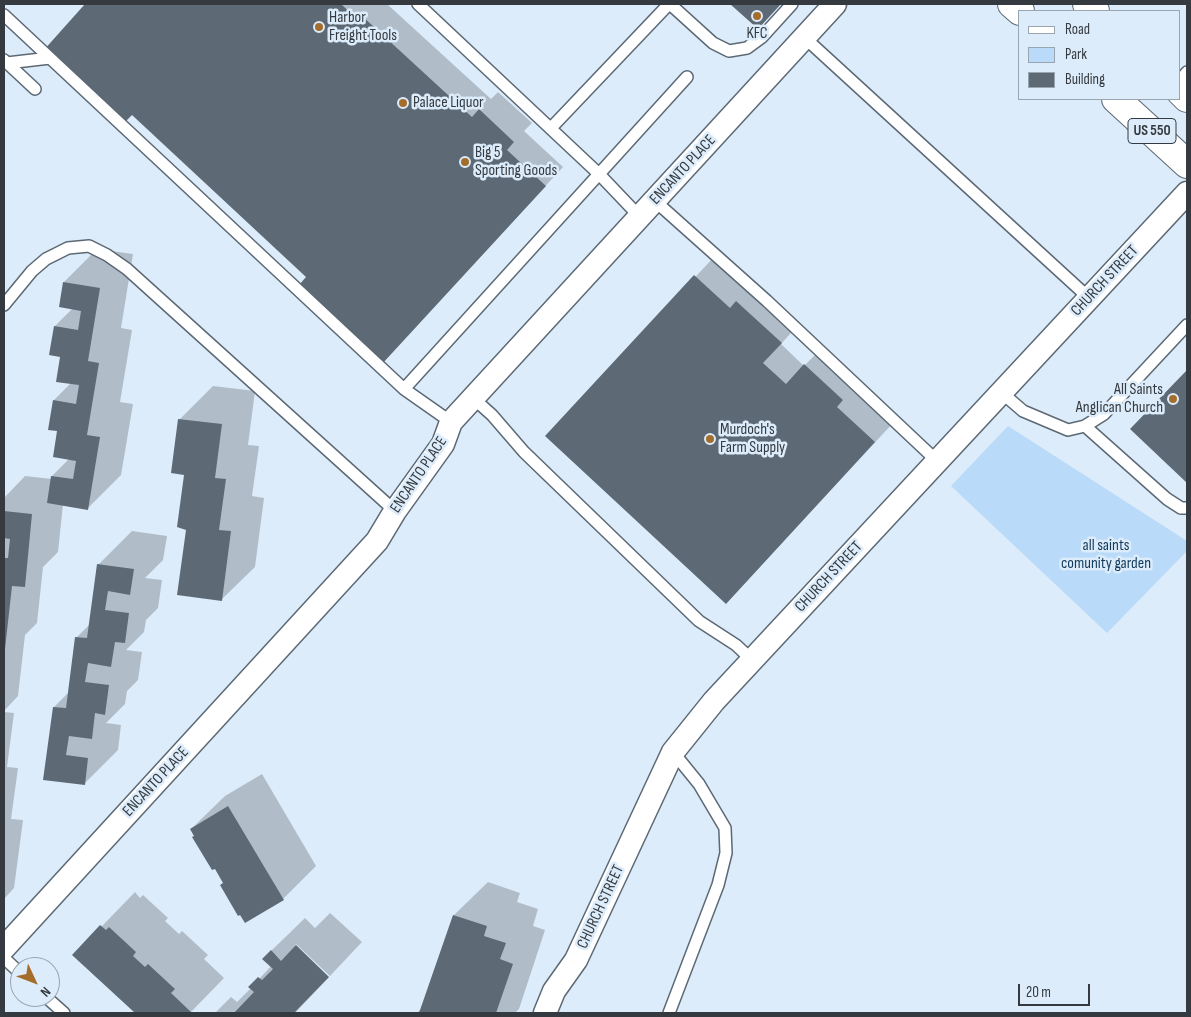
<!DOCTYPE html>
<style>
body{margin:0}
#map{position:relative;width:1191px;height:1017px;overflow:hidden;background:#ddecfa;font-family:"Sofia Sans Condensed",sans-serif}
canvas{display:block}
.frame{position:absolute;inset:0;border:5px solid #343a3f;pointer-events:none}
.legend{position:absolute;left:1018px;top:10px;width:162px;height:90px;box-sizing:border-box;background:#ddecfa;border:1px solid #99a5af;margin:0;padding:6px 9px;list-style:none;font-size:15px;color:#343a3f}
.legend li{display:flex;align-items:center;gap:10px;height:25px}
.legend b{width:25px;border:1px solid #99a5af}
.north{position:absolute;left:10px;top:957px;width:50px;height:50px;box-sizing:border-box;background:#ddecfa;border:1px solid #99a5af;border-radius:50%;rotate:133deg;font-size:14px;font-weight:700;line-height:20px;text-align:center;color:#343a3f}
.north::after{content:'';display:block;margin:auto;width:18px;height:22px;background:#a56d2b;clip-path:polygon(50% 0,100% 100%,50% 72%,0 100%)}
.scale{position:absolute;left:1018px;top:984px;width:72px;height:22px;box-sizing:border-box;border:2px solid #343a3f;border-top:0;padding-left:6px;font-size:15px;line-height:18px;white-space:nowrap;color:#343a3f;-webkit-text-stroke:4px #ddecfa;paint-order:stroke}
</style>
<div id="map">
<canvas width="1191" height="1017"></canvas>
<div class="frame"></div>
<ul class="legend">
<li><b style="height:6px;background:#fff"></b>Road</li>
<li><b style="height:14px;background:#b9daf8"></b>Park</li>
<li><b style="height:14px;background:#5d6a76"></b>Building</li>
</ul>
<div class="north">N</div>
<div class="scale">20 m</div>
</div>
<script>
const ctx = document.querySelector('canvas').getContext('2d');
ctx.lineJoin = 'round';
function fillPath(path, color) { ctx.fillStyle = color; ctx.fill(path, 'evenodd'); }
const poly = rows => new Path2D(rows.map(r => 'M' + r).join(''));
function strokePath(path, color, width, dash) { ctx.strokeStyle = color; ctx.lineWidth = width; ctx.lineCap = dash ? 'butt' : 'round'; ctx.setLineDash(dash || []); ctx.stroke(path); }
function drawText(font, color, halo, rows, align = 'center') {
  ctx.font = font + ' "Sofia Sans Condensed",sans-serif'; ctx.lineWidth = 5; ctx.setLineDash([]); ctx.textBaseline = 'middle'; ctx.strokeStyle = halo; ctx.fillStyle = color; for (const [text, x, y, turn = 0] of rows) {
    ctx.save(); ctx.translate(x, y); ctx.rotate((+turn || 0) * Math.PI / 180); ctx.textAlign = isNaN(turn) ? turn : align; if (halo) ctx.strokeText(text, 0, 0); ctx.fillText(text, 0, 0); ctx.restore();
  }
}
fillPath(poly([
 [1008,426,1187,541,1187,551,1107,633,951,486]
]), '#b9daf8');
fillPath(poly([
 [88,4,387,4,491,99,498,92,532,123,524,131,563,167,382,362,308,277,132,113,45,51],
 [97,249,133,254,121,328,132,330,120,402,133,404,121,475,88,508,63,504,58,552,43,567,37,623,25,635,18,696,4,711,4,498,25,476,52,479,52,476,70,458,59,430,54,400,71,383,62,356,55,326,73,308,64,282],
 [713,258,799,324,781,344,804,366,823,347,893,423,744,584,547,436],
 [1187,371,1187,481,1132,429],
 [213,386,255,391,248,445,259,446,252,496,264,498,255,567,221,600,187,529,186,474,172,472,180,419],
 [132,531,167,536,163,560,145,578,162,580,158,608,146,620,144,632,126,650,142,652,138,680,127,691,125,704,106,723,121,725,118,750,84,784,44,779,54,707,69,692,77,637,90,624,98,565],
 [4,712,14,713,7,767,18,768,11,819,23,820,14,888,4,899],
 [262,774,316,866,283,899,224,883,191,829,225,796],
 [488,882,520,893,517,902,538,909,533,926,545,930,519,1009,515,1013,417,1013,423,1007,454,915],
 [135,892,140,898,143,895,168,918,165,921,179,934,182,931,208,955,204,959,224,978,190,1013,137,1013,74,955],
 [330,913,362,942,330,976,296,944,295,946,328,978,295,1013,215,1013,231,997,237,1002,251,988,271,966,271,951,305,918,315,928]
]), '#0003');
fillPath(poly([
 [85,4,341,4,357,19,361,15,472,117,479,109,514,142,507,150,546,186,382,364,299,285,306,277,132,115,123,124,43,51],
 [730,4,781,4,758,29],
 [694,275,730,308,736,301,782,343,763,363,786,384,804,364,843,400,837,407,875,442,726,604,545,436],
 [63,282,100,288,88,361,99,363,87,435,100,437,88,510,47,503,51,476,73,479,76,461,53,457,57,431,48,430,53,400,76,404,79,385,56,382,60,357,49,355,54,326,78,330,81,311,59,307],
 [1187,370,1187,483,1130,429],
 [178,419,222,424,215,478,226,479,219,530,231,531,222,601,177,595,186,530,177,527,184,475,171,473],
 [4,511,32,514,25,587,12,586,5,649,4,649,4,558,8,558,10,539,4,538],
 [97,564,134,569,130,595,108,591,105,610,129,613,125,643,115,642,111,667,88,663,85,682,109,685,105,715,95,713,92,739,69,736,66,755,88,758,85,785,43,780,53,707,66,708,75,637,87,638],
 [228,806,284,900,245,923,240,915,238,916,220,885,223,883,215,869,212,870,192,837,194,836,190,829],
 [453,915,487,926,484,936,506,943,500,959,513,964,496,1013,419,1013],
 [100,925,106,930,109,927,136,952,133,956,145,967,148,964,175,989,171,993,191,1012,190,1013,135,1013,72,955],
 [296,945,329,977,294,1013,234,1013,254,992,248,987,258,977,262,980,273,969,262,959,271,950,281,961]
]), '#5d6a76');
const lane = poly([
 [418,4,599,174,639,216],
 [670,4,713,43,729,51,747,48,762,37,792,4],
 [4,15,404,389,451,422],
 [805,38,1089,298],
 [4,60,35,89],
 [7,63,50,58],
 [1180,80,1187,72],
 [551,128,669,4],
 [655,201,767,301,937,461],
 [4,305,32,271,46,259,68,248,89,246,107,255,127,269,395,511],
 [404,389,687,77],
 [1001,392,1023,411,1068,430,1085,426,1104,414,1187,325],
 [473,398,492,415,524,452,699,621,736,645,752,660],
 [1085,426,1167,499,1181,508,1187,508],
 [4,958,20,973],
 [46,997,64,1013],
 [669,1013,718,885,726,853,725,828,699,784,673,752]
]);
const street = poly([
 [4,948,377,541,395,511,443,444,451,422,835,4],
 [545,1013,554,991,576,960,673,752,714,701,1187,193]
]);
const highway = poly([
 [1012,4,1020,11],
 [1087,4,1095,11],
 [1180,91,1187,98],
 [1116,99,1187,164]
]);
strokePath(lane, '#5c6975', 14);
strokePath(street, '#5c6975', 25);
strokePath(highway, '#5c6975', 30);
strokePath(lane, '#fff', 11);
strokePath(street, '#fff', 22);
strokePath(highway, '#fff', 28);
for (const [x, y, r, color] of [
 [757,16,5,"#a56d2b"],
 [319,27,5,"#a56d2b"],
 [403,103,5,"#a56d2b"],
 [465,162,5,"#a56d2b"],
 [1173,399,5,"#a56d2b"],
 [710,439,5,"#a56d2b"]
]) { const dot = new Path2D(); dot.arc(x, y, r, 0, 2 * Math.PI); ctx.fillStyle = color; ctx.fill(dot); strokePath(dot, '#ddecfa', 2); }
for (const [x, y, w] of [
 [1152,131,48]
]) { const box = new Path2D(); box.roundRect(x - w / 2, y - 12.5, w, 25, 4); ctx.fillStyle = '#ddecfa'; ctx.fill(box); strokePath(box, '#343a3f', 1); }
drawText('bold 15px', '#343a3f', null, [
 ["US 550",1152,131]
]);
drawText('16px', '#343a3f', '#ddecfa', [
 ["Harbor",329,18],
 ["Freight Tools",329,36],
 ["KFC",757,34,"center"],
 ["Palace Liquor",413,103],
 ["Big 5",475,153],
 ["Sporting Goods",475,171],
 ["All Saints",1163,390,"right"],
 ["Anglican Church",1163,408,"right"],
 ["Murdoch's",720,430],
 ["Farm Supply",720,448]
], 'left');
drawText('16px', '#343a3f', '#ddecfa', [
 ["ENCANTO PLACE",683,170,-47],
 ["CHURCH STREET",1105,281,-47],
 ["ENCANTO PLACE",419,475,-56],
 ["CHURCH STREET",829,577,-47],
 ["ENCANTO PLACE",156,782,-47],
 ["CHURCH STREET",601,907,-65]
]);
drawText('16px', '#123b5c', '#ddecfa', [
 ["all saints",1106,546],
 ["comunity garden",1106,564]
]);
</script>
